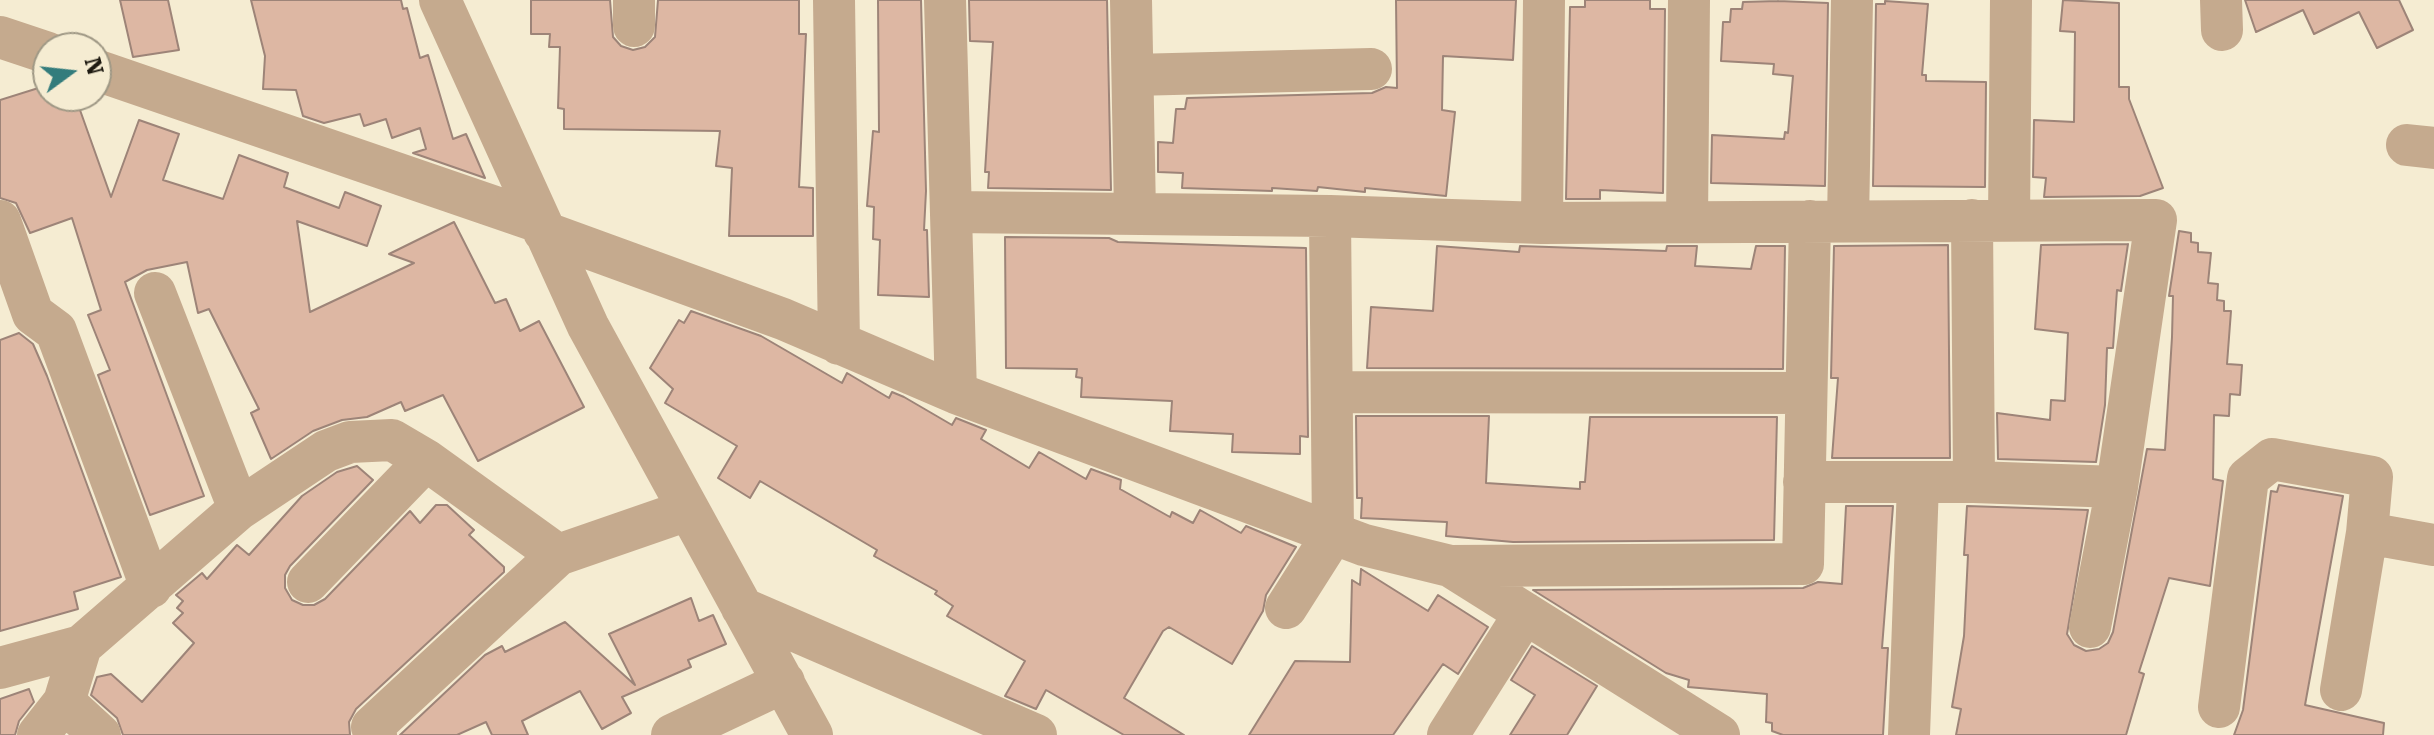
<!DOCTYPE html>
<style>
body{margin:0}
#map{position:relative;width:2434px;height:735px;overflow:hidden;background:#f5ecd2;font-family:"Roboto Serif",serif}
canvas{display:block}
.north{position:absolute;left:32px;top:32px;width:80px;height:80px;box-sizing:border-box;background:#f5ecd2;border:2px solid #9f9885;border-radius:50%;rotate:75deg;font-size:22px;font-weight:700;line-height:32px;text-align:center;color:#1e1a11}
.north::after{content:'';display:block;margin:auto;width:28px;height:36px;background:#337c7c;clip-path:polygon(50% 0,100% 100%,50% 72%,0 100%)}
</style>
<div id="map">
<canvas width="2434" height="735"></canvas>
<div class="north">N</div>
</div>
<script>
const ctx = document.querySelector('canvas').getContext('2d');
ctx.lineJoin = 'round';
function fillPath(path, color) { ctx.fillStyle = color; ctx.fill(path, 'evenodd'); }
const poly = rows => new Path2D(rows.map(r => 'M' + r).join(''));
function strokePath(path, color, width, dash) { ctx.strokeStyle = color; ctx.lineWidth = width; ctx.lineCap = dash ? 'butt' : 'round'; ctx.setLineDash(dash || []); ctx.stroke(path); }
const building = poly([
 [120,0,168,0,179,50,133,57,120,0],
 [251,0,401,0,403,9,407,8,420,58,428,55,453,139,466,134,485,178,413,153,426,149,420,128,392,138,386,119,364,126,360,114,324,123,303,116,296,90,263,89,265,56,251,0],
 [531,0,610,0,613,37,621,46,633,50,645,47,655,37,658,0,799,0,799,34,806,34,799,187,813,188,813,236,729,236,732,168,716,166,720,131,564,129,564,109,558,108,560,47,549,47,550,34,531,34,531,0],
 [878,0,921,0,926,191,924,230,927,230,929,297,878,295,880,240,873,239,874,207,867,206,873,131,879,132,878,0],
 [969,0,1107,0,1111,190,988,188,989,172,985,172,993,42,970,41,969,0],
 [1396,0,1516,0,1513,60,1443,56,1442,110,1455,112,1446,196,1365,188,1365,192,1318,187,1317,191,1272,188,1272,191,1182,188,1183,173,1158,172,1158,142,1173,143,1176,109,1185,109,1187,98,1372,93,1386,87,1397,88,1396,0],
 [1585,0,1650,0,1650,9,1665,9,1663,193,1600,190,1600,199,1566,199,1570,7,1585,7,1585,0],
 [2063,0,2119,3,2119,87,2129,87,2129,99,2163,188,2140,196,2044,197,2046,178,2033,177,2034,120,2074,122,2075,32,2060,31,2063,0],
 [2245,0,2399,0,2413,30,2377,48,2359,12,2314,34,2303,10,2256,32,2245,0],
 [1778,1,1828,3,1825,186,1711,183,1712,135,1784,139,1785,132,1788,133,1793,76,1773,74,1774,64,1721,61,1723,22,1730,22,1731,9,1742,9,1743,2,1778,1],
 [1885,1,1928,4,1922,75,1926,75,1926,81,1986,82,1985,187,1873,186,1876,4,1885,4,1885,1],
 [48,85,48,96,75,96,111,197,139,120,179,134,163,180,223,199,239,155,288,173,284,187,339,208,345,192,381,206,367,246,297,221,310,312,414,263,389,254,454,222,495,303,506,299,520,331,539,321,584,407,478,461,443,395,405,411,401,402,367,417,342,420,313,431,271,459,251,413,259,409,209,309,198,313,187,262,147,270,125,282,204,496,150,515,98,375,110,370,88,315,101,310,72,218,30,233,16,203,0,198,0,100,48,85],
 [2179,231,2191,233,2191,242,2198,243,2198,252,2211,253,2208,283,2218,284,2217,300,2224,301,2224,311,2231,311,2227,364,2242,365,2240,395,2230,394,2229,416,2214,415,2213,479,2223,481,2210,586,2169,578,2139,672,2144,674,2126,735,1956,735,1961,709,1952,707,1964,636,1968,555,1964,555,1967,506,2088,510,2067,634,2074,645,2086,651,2099,649,2108,643,2113,632,2147,449,2165,450,2172,337,2173,296,2169,296,2179,231],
 [1005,237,1109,238,1118,242,1306,248,1308,437,1300,436,1300,454,1232,452,1233,434,1170,431,1172,401,1081,397,1082,378,1076,377,1077,369,1006,368,1005,237],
 [2128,244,2121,291,2117,290,2113,348,2107,348,2105,405,2096,462,1998,459,1997,413,2050,420,2051,400,2065,401,2068,333,2035,329,2041,245,2128,244],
 [1948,245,1950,458,1832,458,1838,378,1831,378,1834,246,1948,245],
 [1437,246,1519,252,1520,246,1666,251,1667,246,1697,246,1695,266,1751,269,1756,246,1785,246,1783,369,1367,368,1371,307,1433,311,1437,246],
 [691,311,761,336,842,383,847,373,889,398,892,392,904,397,952,425,956,418,986,430,981,439,1029,468,1039,452,1086,479,1091,469,1121,480,1120,489,1170,517,1172,512,1193,523,1200,510,1241,533,1246,526,1296,547,1266,595,1263,611,1232,664,1169,627,1163,631,1124,698,1184,735,1124,735,1046,690,1036,709,1005,696,1025,661,947,616,953,606,935,594,937,591,874,556,877,550,760,481,750,498,718,478,737,446,665,403,673,389,650,368,679,320,684,323,691,311],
 [19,333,33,344,47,376,121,577,74,592,78,609,0,631,0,340,19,333],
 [1356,416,1489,416,1486,483,1580,489,1580,482,1585,482,1590,417,1777,417,1774,540,1513,542,1446,536,1447,522,1361,518,1362,498,1357,498,1356,416],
 [357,466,373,480,290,566,285,575,285,588,292,600,303,605,314,605,325,599,410,511,420,523,436,505,447,505,474,530,469,535,504,567,504,572,356,709,349,722,350,735,123,735,117,718,91,695,97,677,111,674,142,702,194,643,173,623,183,613,177,608,183,601,176,595,202,573,207,579,237,545,249,555,302,496,337,472,357,466],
 [2279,485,2343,496,2305,705,2384,723,2383,735,2234,735,2243,710,2271,491,2277,492,2279,485],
 [1846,506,1893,506,1882,648,1888,648,1883,735,1783,735,1772,731,1772,723,1766,722,1767,694,1688,687,1689,680,1666,673,1533,590,1803,588,1818,582,1842,584,1846,506],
 [1361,569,1428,611,1438,595,1488,627,1458,674,1443,664,1393,735,1249,735,1295,661,1350,662,1352,580,1360,585,1361,569],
 [691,598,699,621,713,615,726,644,688,660,691,667,622,697,631,713,602,729,580,691,522,721,528,735,492,735,486,722,457,735,400,735,485,655,502,646,505,652,565,622,635,685,609,634,691,598],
 [1532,646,1597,686,1567,735,1510,735,1535,695,1511,680,1532,646],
 [29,689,34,702,19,721,15,735,0,735,0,699,29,689]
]);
fillPath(building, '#ddb7a3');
strokePath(building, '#9d8478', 2);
strokePath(poly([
 [440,0,588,326,812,735],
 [634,0,634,26],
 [834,0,839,344],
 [945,0,956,393],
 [1131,0,1135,213],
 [2221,0,2222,30],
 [0,37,48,53],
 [96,70,539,222],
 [1133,75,1371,69],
 [2407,145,2434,148],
 [951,212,1330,216,1542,223,2156,220,2117,487,1974,482,1804,482],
 [1972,220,1974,482],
 [2009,220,2011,0],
 [0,221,33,314,56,331,151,587],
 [1848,221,1852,0],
 [1687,222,1689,0],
 [1542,223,1544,0],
 [544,232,783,319,956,393,1364,545,1450,566,1719,735],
 [155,293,239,509],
 [1333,392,1806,393],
 [2367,533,2434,545],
 [1450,566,1803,564,1810,221],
 [308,582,426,460],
 [742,608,1036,735],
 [1286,608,1333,534,1330,216],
 [2090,627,2117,487],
 [0,668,81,646],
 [64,702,100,735],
 [2219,707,2248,478,2272,459,2372,477,2367,533,2341,690],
 [38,735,64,702,81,646,239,509,326,451,350,442,392,440,426,460,558,555],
 [376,735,372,727,558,555,688,510],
 [672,735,784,682],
 [1448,735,1525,613],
 [1909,735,1918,484]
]), '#c5aa8e', 42);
</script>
